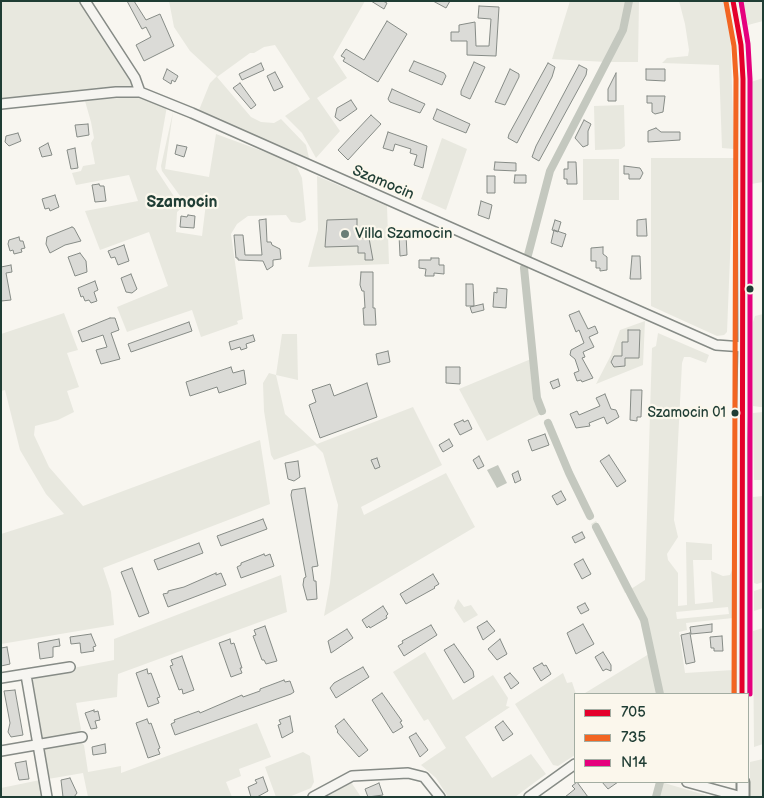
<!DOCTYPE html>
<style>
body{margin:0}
#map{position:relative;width:764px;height:798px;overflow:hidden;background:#f8f6f0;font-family:"Balsamiq Sans",sans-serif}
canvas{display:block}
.frame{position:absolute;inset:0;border:2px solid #1f3d34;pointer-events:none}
.legend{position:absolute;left:574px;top:693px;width:175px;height:90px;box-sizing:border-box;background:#fbf7ec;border:1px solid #a3ada2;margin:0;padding:6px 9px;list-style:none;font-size:15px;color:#1f3d34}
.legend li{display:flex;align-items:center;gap:10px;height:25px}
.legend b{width:25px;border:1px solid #a3ada2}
</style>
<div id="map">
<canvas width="764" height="798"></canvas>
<div class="frame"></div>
<ul class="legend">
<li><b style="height:6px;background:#e4002b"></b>705</li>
<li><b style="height:6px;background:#f26522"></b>735</li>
<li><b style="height:6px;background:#e5007d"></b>N14</li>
</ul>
</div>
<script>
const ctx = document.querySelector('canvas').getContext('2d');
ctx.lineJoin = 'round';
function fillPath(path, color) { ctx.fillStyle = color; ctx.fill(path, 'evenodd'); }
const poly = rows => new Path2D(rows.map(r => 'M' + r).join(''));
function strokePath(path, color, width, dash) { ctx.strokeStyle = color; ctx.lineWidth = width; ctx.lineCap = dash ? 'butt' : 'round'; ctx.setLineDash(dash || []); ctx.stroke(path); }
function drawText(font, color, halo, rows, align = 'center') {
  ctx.font = font + ' "Balsamiq Sans",sans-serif'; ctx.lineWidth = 4.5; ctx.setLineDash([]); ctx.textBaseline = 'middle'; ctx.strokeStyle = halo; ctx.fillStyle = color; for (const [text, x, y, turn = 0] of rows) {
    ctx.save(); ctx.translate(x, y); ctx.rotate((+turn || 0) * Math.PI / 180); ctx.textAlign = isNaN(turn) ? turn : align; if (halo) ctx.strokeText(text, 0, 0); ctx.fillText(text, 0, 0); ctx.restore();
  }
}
fillPath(poly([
 [1,1,82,1,136,85,133,89,1,102],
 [169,1,365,1,333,57,347,78,317,98,340,131,316,158,302,133,285,116,310,99,275,45,264,47,254,53,250,53,217,77,251,117,261,122,274,123,281,119,306,145,310,162,199,110,210,83,217,76,190,51,174,27],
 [570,1,639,1,638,62,610,62,553,169,531,257,527,256,546,178,606,62,552,59],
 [679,1,725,1,730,24,734,149,722,148,719,65,662,63,667,58,688,56,689,50,685,24],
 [743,1,763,1,763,21,748,25],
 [763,78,763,182,751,184,751,82],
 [120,98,143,98,167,106,156,169,175,198,184,206,177,212,176,232,202,236,206,203,183,200,162,171,161,166,173,112,165,169,209,177,216,134,295,163,302,178,306,220,300,223,291,222,286,215,248,216,237,224,231,234,243,319,237,321,238,324,201,337,192,310,127,332,117,307,168,286,149,232,100,250,85,211,138,201,129,175,76,185,72,173,81,171,83,166,95,164,91,143,94,138,91,122,85,101],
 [624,105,625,146,621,149,595,150,594,106],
 [442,138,467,149,446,210,421,199],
 [651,158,734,158,727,332,724,335,717,336,651,306],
 [583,159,619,159,619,200,583,200],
 [317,176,387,206,389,264,308,267,318,230],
 [522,263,526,266,539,397,545,412,487,441,459,389,531,359],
 [64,313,78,350,67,353,79,387,67,391,74,412,58,420,35,426,34,435,49,467,83,506,260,440,270,504,103,568,111,592,114,625,1,644,1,534,64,514,46,494,20,450,5,390,1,391,1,334],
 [763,314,763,407,760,407,753,406,753,322,755,316],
 [645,321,643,365,596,384,611,355,620,330],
 [658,333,709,355,706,363,690,357,684,357,682,363,674,520,678,537,667,554,668,560,678,573,678,606,687,605,686,542,712,544,712,560,693,560,695,604,713,602,711,571,723,576,730,575,732,570,733,618,686,623,687,630,679,632,685,673,733,670,732,694,585,693,649,654,638,612,628,592,625,593,591,524,596,521,631,589,645,580,652,348,656,346],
 [728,607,729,614,677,619,676,612],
 [282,334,297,334,298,380,276,375,285,414,317,444,413,407,442,465,361,507,364,515,446,473,475,527,324,616,330,583,338,505,323,453,315,445,274,460,271,455,264,411,263,383,269,373,276,375],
 [763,412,763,480,754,480,753,413],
 [548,419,571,473,594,516,589,519,545,422],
 [763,496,763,582,757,584,754,583,753,497],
 [281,575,287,612,118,674,117,697,76,703,81,729,79,734,49,739,39,736,30,685,31,679,37,675,114,660,114,639],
 [763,588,763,608,754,611,754,591],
 [458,599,464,607,471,605,478,615,464,623,454,608],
 [763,628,763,744,754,747,753,631],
 [425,652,453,700,493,675,508,698,506,706,510,707,465,737,492,778,531,754,546,774,515,797,448,797,436,778,421,765,446,748,428,719,424,721,393,672],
 [563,673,567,683,572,682,576,694,575,755,558,766,553,765,515,704],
 [257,723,271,757,239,769,241,776,226,782,232,797,88,797,83,773,48,779,43,751,45,747,79,740,84,745,88,772,121,766,121,773],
 [303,752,310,756,314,782,311,788,289,797,276,797,265,767],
 [763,759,763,797,750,797,750,762],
 [40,780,43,797,2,797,1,788],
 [351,782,361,797,327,797],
 [657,782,661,782,712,797,654,797]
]), '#e8e8df');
fillPath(poly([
 [498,465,507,483,497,488,487,470]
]), '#c4c8bf');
strokePath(poly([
 [528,255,550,171,623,30,629,1],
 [524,268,537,398,542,411],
 [548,423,569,473,590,516],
 [596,527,644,620,660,694],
 [656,797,660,782]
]), '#c4c8bf', 8);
const building = poly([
 [127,1,134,1,146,20,160,14,174,46,144,61,136,45,151,37,146,27,142,29,127,1],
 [371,1,383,1,387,3,384,9,371,1],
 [433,1,450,1,446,8,433,1],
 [479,6,499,7,496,56,467,55,467,41,451,41,451,32,459,32,459,25,475,22,476,46,489,46,491,19,478,18,479,6],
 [387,21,407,34,378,82,343,61,345,58,341,56,346,49,364,60,387,21],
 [414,61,444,73,446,76,442,85,409,71,414,61],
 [474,62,485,67,470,99,461,95,461,91,474,62],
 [261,63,264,70,242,80,239,74,261,63],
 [548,63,555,67,552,77,517,143,508,138,509,134,548,63],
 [579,65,587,69,586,75,539,161,532,157,536,146,579,65],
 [167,69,178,76,175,82,172,80,171,84,163,79,167,69],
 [510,69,519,74,519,77,505,105,495,102,510,69],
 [646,69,665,69,665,81,646,80,646,69],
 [275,72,283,87,274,91,267,76,275,72],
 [616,73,616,101,608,101,608,89,616,73],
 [240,83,256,105,251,109,233,88,240,83],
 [392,89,425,104,420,113,390,102,388,99,392,89],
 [647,96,665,96,663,112,655,114,652,112,652,103,647,103,647,96],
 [351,100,357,109,340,121,335,117,337,108,351,100],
 [437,109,470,124,466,133,436,121,433,119,437,109],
 [371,115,381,124,348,160,338,150,371,115],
 [584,120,591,124,588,131,588,145,583,147,575,138,584,120],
 [88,124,89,135,77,137,75,125,88,124],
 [656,128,661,132,680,132,680,140,648,142,648,131,656,128],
 [388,132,427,146,423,168,414,165,417,155,410,153,411,149,395,144,393,151,383,148,388,132],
 [18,133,21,141,9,146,5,142,6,136,18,133],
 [48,143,52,155,42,157,39,148,48,143],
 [177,145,187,147,184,157,175,154,177,145],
 [75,148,78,168,71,169,67,150,75,148],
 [495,162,516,163,516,171,494,170,495,162],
 [568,162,576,162,577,184,567,184,567,179,564,179,564,169,568,169,568,162],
 [624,166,640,168,643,173,640,179,629,179,629,174,624,174,624,166],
 [515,175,526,175,526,183,514,183,515,175],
 [487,176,495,176,495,193,487,193,487,176],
 [99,184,100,186,104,186,106,201,95,202,92,185,99,184],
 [55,195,59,207,50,211,49,208,45,209,42,199,55,195],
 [481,201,492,205,489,219,478,215,481,201],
 [188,215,195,216,194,228,180,227,181,216,187,217,188,215],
 [266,219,267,242,271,242,272,245,280,249,281,259,273,260,273,266,267,270,263,261,238,260,238,258,236,258,234,235,243,235,245,255,262,255,259,220,266,219],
 [357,219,357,231,362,231,362,238,369,238,373,260,365,260,365,253,358,253,358,246,325,247,327,220,357,219],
 [646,219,647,236,637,236,637,220,646,219],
 [555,220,561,222,558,232,552,230,555,220],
 [72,227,74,228,81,241,65,245,50,253,46,244,47,237,72,227],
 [554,230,566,234,562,247,551,243,554,230],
 [406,234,407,255,400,256,399,235,406,234],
 [19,237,20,241,23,241,25,248,21,249,22,252,14,254,13,250,10,251,8,244,9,240,19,237],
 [124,245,129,261,118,265,115,257,111,258,108,251,124,245],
 [603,247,603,254,607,257,607,270,600,271,600,268,596,268,596,261,591,261,591,248,603,247],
 [80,253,86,261,87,272,75,276,68,257,80,253],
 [632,256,640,256,641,279,630,279,632,256],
 [431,258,439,258,439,265,444,265,444,274,434,273,434,276,425,276,426,269,419,268,419,260,431,260,431,258],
 [11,265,12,272,6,273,11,300,1,301,1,267,11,265],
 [361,272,373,272,373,308,375,308,376,325,364,325,363,308,365,308,364,291,362,291,360,285,361,272],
 [131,274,137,289,132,293,126,292,121,278,131,274],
 [95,281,98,290,94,292,97,301,91,303,89,300,85,301,83,296,81,297,78,288,95,281],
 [466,284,473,284,474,306,466,306,466,284],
 [497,288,507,289,506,308,493,307,494,292,497,293,497,288],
 [483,304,484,310,472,313,470,307,483,304],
 [579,311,588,329,595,326,598,333,589,337,594,347,583,352,585,357,582,358,593,378,582,382,581,380,577,381,574,373,579,371,575,359,570,355,571,350,584,343,579,330,576,332,569,315,579,311],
 [110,318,115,318,119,330,111,333,120,359,101,364,96,350,107,347,103,335,82,342,78,331,110,318],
 [189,322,192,331,131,352,128,344,189,322],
 [628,330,640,330,639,358,625,358,625,366,614,367,611,362,614,356,622,356,622,342,628,342,628,330],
 [253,335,255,341,246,344,247,348,241,350,240,347,231,350,229,342,253,335],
 [388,351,390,362,378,365,376,354,388,351],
 [231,367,233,373,244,370,246,384,219,393,217,387,190,396,186,382,231,367],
 [446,367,460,367,460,384,446,383,446,367],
 [558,379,560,386,553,389,550,382,558,379],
 [367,383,377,417,320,438,309,405,316,402,312,390,330,384,334,396,367,383],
 [631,390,642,390,641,417,637,417,637,421,630,420,631,390],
 [605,394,611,409,616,410,619,417,607,424,604,417,589,423,590,426,576,428,570,414,577,411,579,415,600,406,596,398,605,394],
 [463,420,464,422,468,420,472,429,460,435,454,424,463,420],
 [545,434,549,445,532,451,528,440,545,434],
 [449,439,453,446,443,452,439,445,449,439],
 [609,455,626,481,617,487,600,461,609,455],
 [479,456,484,466,478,469,473,460,479,456],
 [377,458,380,467,375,469,371,460,377,458],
 [298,461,300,477,294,481,288,479,285,463,298,461],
 [518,471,521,480,515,483,512,474,518,471],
 [305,488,318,566,312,567,314,581,316,581,317,599,307,600,303,585,304,578,306,577,291,495,292,490,305,488],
 [561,491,566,500,557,505,552,496,561,491],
 [263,519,267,529,221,546,217,536,263,519],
 [582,532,585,538,575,543,572,537,582,532],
 [199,543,203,553,158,570,154,560,199,543],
 [264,554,265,556,270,554,274,566,241,578,237,567,241,565,241,563,264,554],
 [583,559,591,574,582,579,574,564,583,559],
 [132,568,149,613,139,617,121,572,132,568],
 [216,573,216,575,221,573,226,585,168,607,163,594,168,593,168,591,184,587,216,573],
 [433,574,439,584,434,587,435,588,406,604,400,594,433,574],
 [585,603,589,610,581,614,577,607,585,603],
 [383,606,388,614,386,616,387,618,370,628,369,626,367,628,362,620,383,606],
 [487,621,495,631,483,640,477,627,487,621],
 [583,624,594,644,576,654,567,633,583,624],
 [712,624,712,632,691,634,690,627,712,624],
 [431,625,437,635,404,656,398,646,403,643,402,641,431,625],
 [265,626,277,661,266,664,264,660,262,660,253,636,256,635,254,630,265,626],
 [347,629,353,638,331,653,328,641,347,629],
 [690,633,695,662,686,664,681,635,690,633],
 [91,634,96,646,93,647,94,651,81,653,80,643,71,644,70,637,91,634],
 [722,636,723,651,714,651,714,648,711,648,710,637,722,636],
 [59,639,60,646,53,647,53,657,40,659,38,643,59,639],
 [230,639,231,644,234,643,242,668,240,668,242,673,231,677,219,643,230,639],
 [500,639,507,654,497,660,488,649,500,639],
 [454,644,473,671,474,677,464,683,444,650,454,644],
 [7,647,10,664,1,666,1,648,7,647],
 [603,652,611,665,611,671,606,669,603,671,595,657,603,652],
 [182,656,194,690,183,694,182,689,179,690,170,666,173,665,171,660,182,656],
 [542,663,544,666,546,665,551,674,541,681,533,668,542,663],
 [363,667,369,677,336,698,330,688,334,683,363,667],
 [147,669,148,674,151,673,160,697,157,698,159,703,148,707,136,673,147,669],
 [510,673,519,683,511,689,504,677,510,673],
 [284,680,285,682,290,681,294,692,291,694,175,735,171,724,175,722,174,720,199,711,200,713,242,695,243,697,260,691,260,689,284,680],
 [15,690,23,735,11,737,8,732,10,723,4,691,15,690],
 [382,693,402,721,400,722,403,727,393,733,372,700,382,693],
 [94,710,94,712,98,711,100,720,95,721,97,728,91,729,85,713,94,710],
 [290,716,293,732,282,738,278,725,281,724,279,720,290,716],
 [147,719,149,724,151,723,160,748,158,749,160,754,148,758,136,723,147,719],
 [344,719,368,750,359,757,337,732,338,731,335,726,344,719],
 [503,721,513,734,503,741,495,727,503,721],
 [416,733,428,750,420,757,409,737,416,733],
 [105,744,106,753,93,755,92,747,105,744],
 [26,761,29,779,19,780,15,763,26,761],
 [263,777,268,791,257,797,251,797,248,787,257,783,255,780,263,777],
 [70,778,77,793,74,797,63,797,61,780,70,778],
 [577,782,588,797,565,797,575,789,572,786,577,782],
 [602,782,618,782,608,789,602,782],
 [379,783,383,795,368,797,365,789,379,783]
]);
fillPath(building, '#dbdbd7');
strokePath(building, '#868b86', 1);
const minor = poly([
 [85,1,135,78,140,92],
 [1,104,116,92,140,92,192,113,716,345,744,347],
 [26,675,47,797],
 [1,678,70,667],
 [1,751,82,737],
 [687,782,742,797],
 [313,797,352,776,408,773,424,777,440,797],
 [529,797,575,764]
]);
const major = poly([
 [733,1,741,45,743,79,744,347,742,440,742,694],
 [743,782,743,797]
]);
strokePath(minor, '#868b86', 12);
strokePath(major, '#868b86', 15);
strokePath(minor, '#f6f5f1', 9);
strokePath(major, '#f6f5f1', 11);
strokePath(poly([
 [733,1,741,45,743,79,742,694]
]), '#e4002b', 5);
strokePath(poly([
 [726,2,734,46,736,79,734,694]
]), '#f26522', 5);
strokePath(poly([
 [741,1,748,44,750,79,750,694]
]), '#e5007d', 5);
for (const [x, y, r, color] of [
 [345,234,5,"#6b7e76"],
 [750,289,4.5,"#1f3d34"],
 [735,413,4.5,"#1f3d34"]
]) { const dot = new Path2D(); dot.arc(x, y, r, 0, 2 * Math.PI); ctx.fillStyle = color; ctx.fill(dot); strokePath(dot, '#fbf7ec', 2); }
drawText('14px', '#1f3d34', '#fbf7ec', [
 ["Szamocin 01",726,413]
], 'right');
drawText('15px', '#1f3d34', '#fbf7ec', [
 ["Szamocin",383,183,23]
]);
drawText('15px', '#1f3d34', '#fbf7ec', [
 ["Villa Szamocin",355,234]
], 'left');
drawText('bold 16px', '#1f3d34', '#fbf7ec', [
 ["Szamocin",182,203]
]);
</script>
